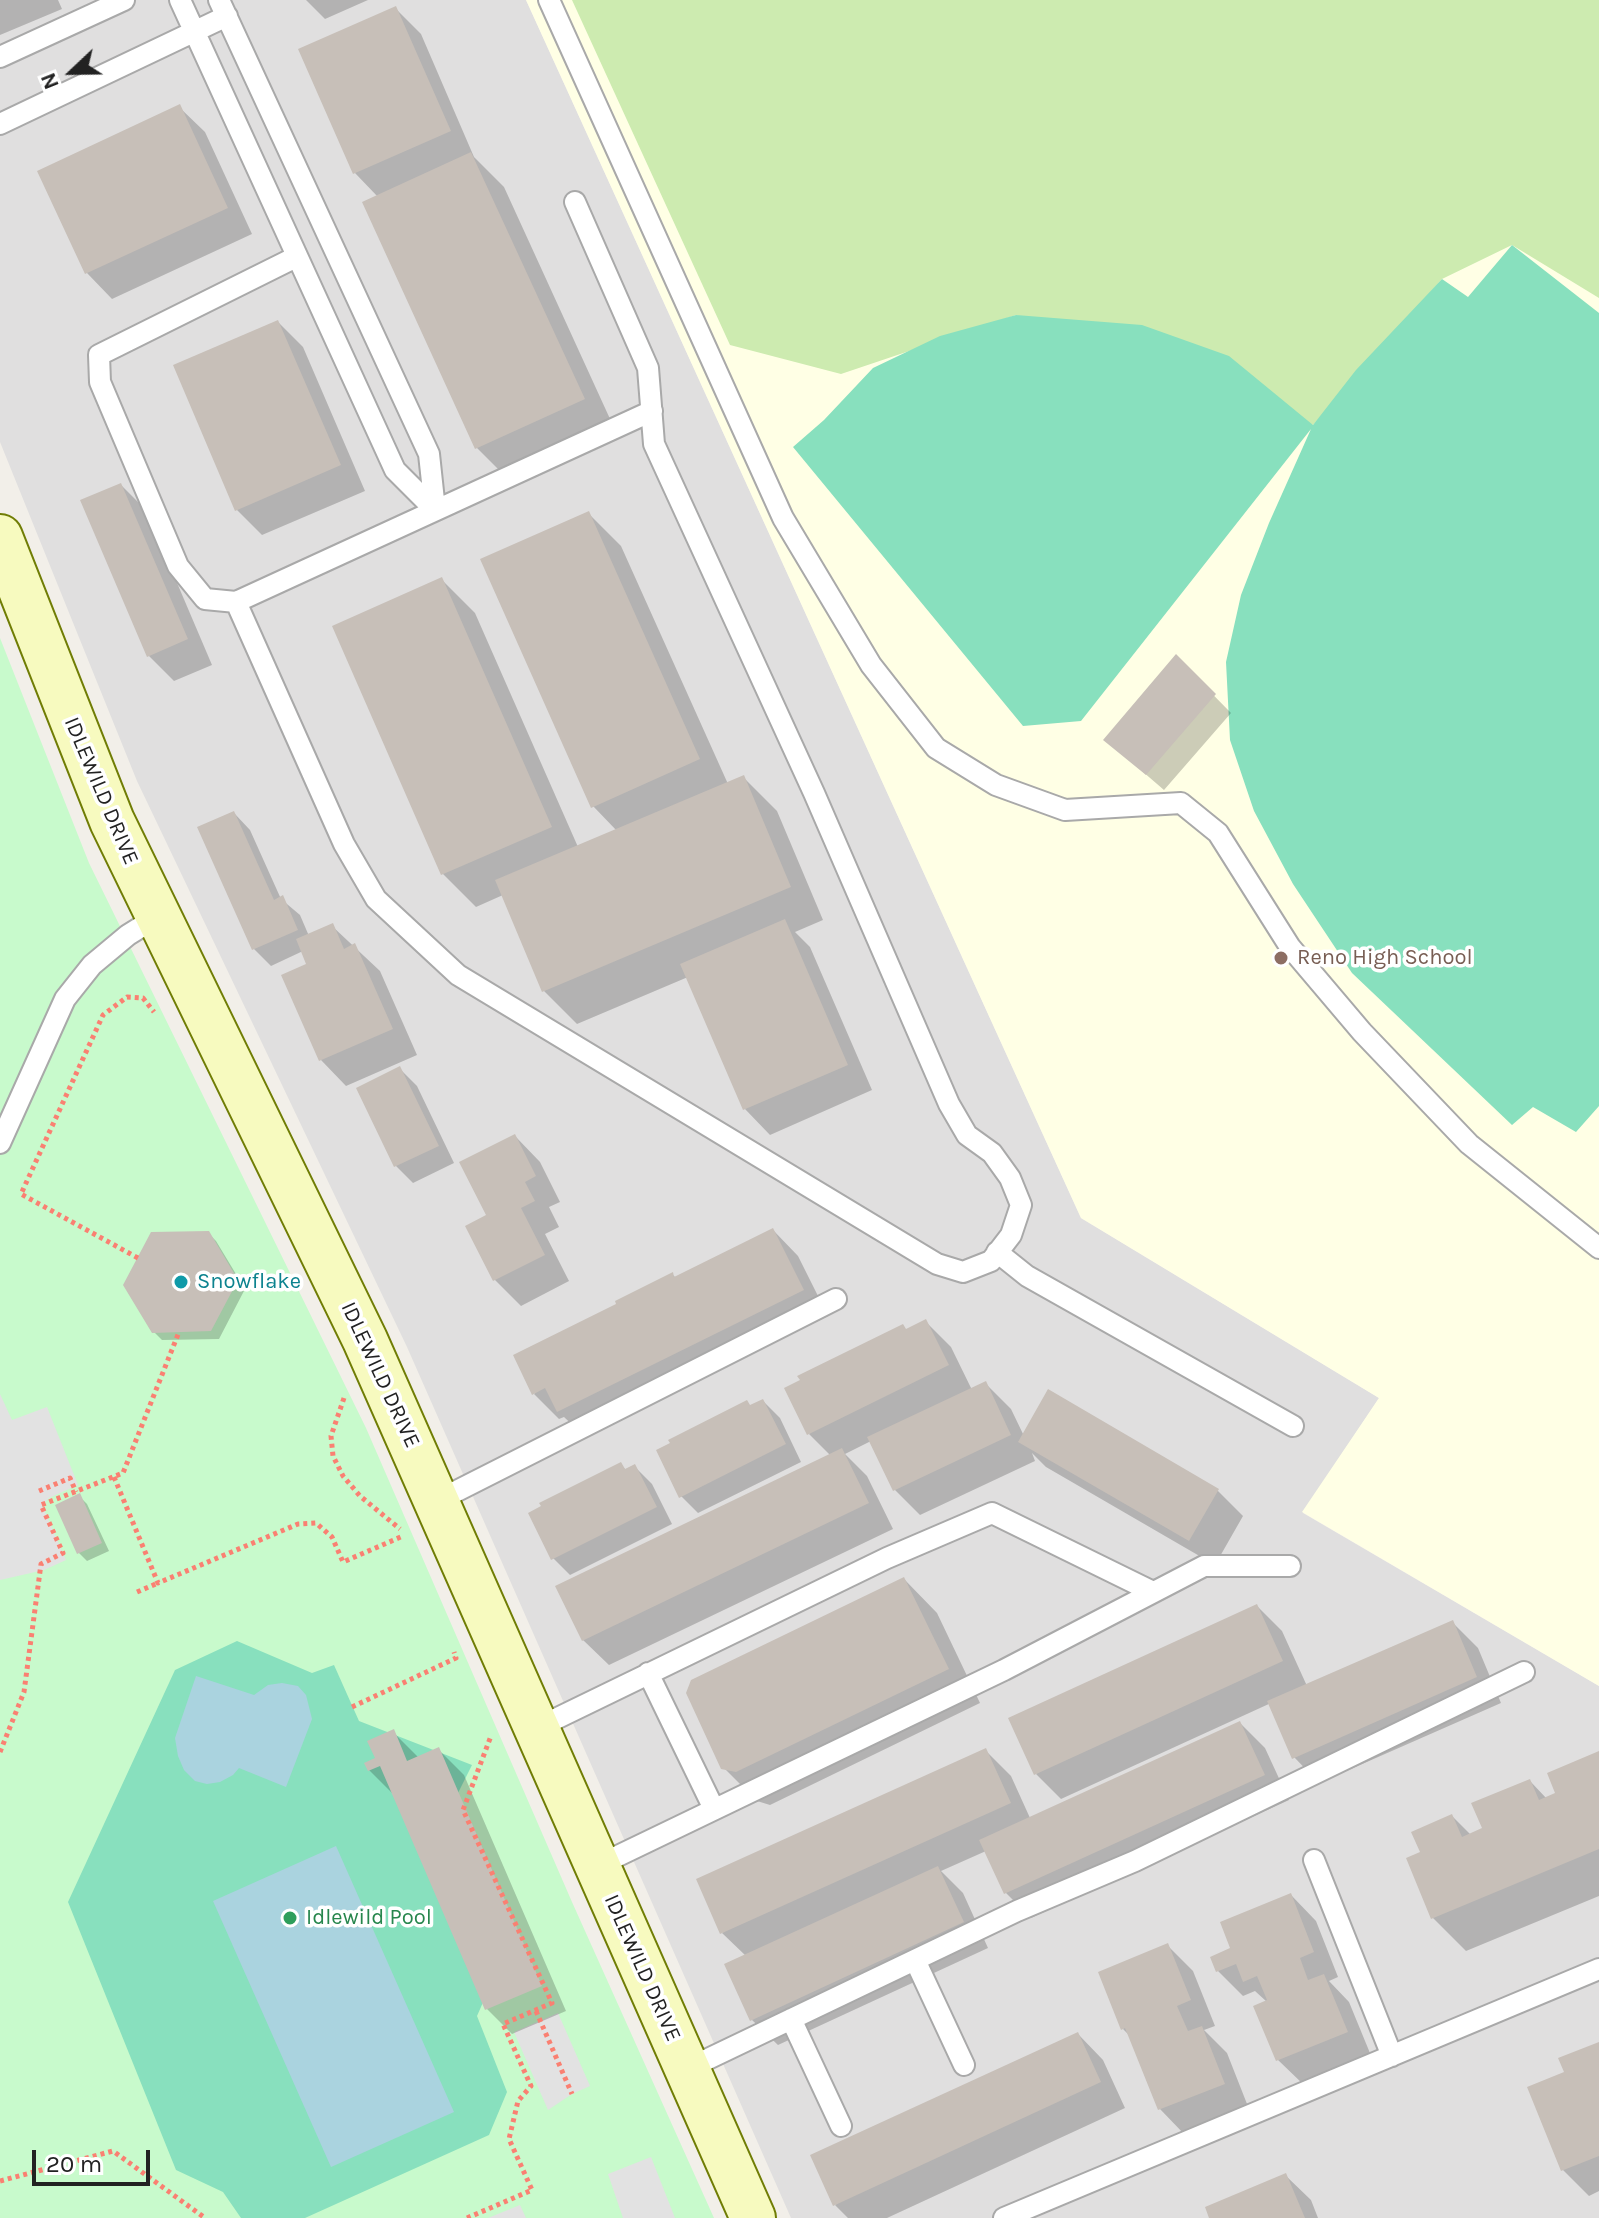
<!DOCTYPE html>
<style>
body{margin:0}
#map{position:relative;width:1599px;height:2218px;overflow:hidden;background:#f2efe9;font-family:Karla,sans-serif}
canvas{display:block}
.north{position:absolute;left:32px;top:32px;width:80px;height:80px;-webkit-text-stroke:6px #fff;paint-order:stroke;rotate:248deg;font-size:22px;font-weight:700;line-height:32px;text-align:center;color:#222}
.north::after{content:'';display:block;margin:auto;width:28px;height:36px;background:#222;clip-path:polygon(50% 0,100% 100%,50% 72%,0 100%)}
.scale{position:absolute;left:32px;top:2150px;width:118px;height:36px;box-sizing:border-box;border:4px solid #222;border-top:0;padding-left:10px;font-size:24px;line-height:28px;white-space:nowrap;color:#222;-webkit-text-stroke:6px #fff;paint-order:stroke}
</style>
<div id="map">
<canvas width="1599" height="2218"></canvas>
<div class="north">N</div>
<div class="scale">20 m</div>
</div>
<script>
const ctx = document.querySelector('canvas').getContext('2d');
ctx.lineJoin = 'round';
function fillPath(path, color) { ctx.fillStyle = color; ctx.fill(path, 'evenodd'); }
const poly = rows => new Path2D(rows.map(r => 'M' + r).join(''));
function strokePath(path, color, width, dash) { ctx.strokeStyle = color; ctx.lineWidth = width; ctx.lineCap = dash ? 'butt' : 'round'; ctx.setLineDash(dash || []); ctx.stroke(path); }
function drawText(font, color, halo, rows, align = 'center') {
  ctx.font = font + ' Karla,sans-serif'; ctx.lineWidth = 7; ctx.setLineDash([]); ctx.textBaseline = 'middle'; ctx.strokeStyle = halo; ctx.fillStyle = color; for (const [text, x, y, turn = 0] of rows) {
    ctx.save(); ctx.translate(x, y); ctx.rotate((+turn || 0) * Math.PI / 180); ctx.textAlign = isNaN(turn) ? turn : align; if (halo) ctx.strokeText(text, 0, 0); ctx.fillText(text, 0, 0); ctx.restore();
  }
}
fillPath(poly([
 [0,0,526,0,1081,1218,1379,1398,1303,1513,1599,1686,1599,2218,791,2218,407,1347,137,781,0,442]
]), '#e0dfdf');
fillPath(poly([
 [526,0,1599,0,1599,1686,1302,1512,1379,1398,1081,1218]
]), '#ffffe5');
fillPath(poly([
 [572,0,1599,0,1599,298,1512,245,1442,279,1313,425,1016,315,841,374,730,345]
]), '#cdebb0');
fillPath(poly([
 [0,638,89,863,366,1428,572,1902,714,2218,0,2218]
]), '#c8facc');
fillPath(poly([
 [1512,245,1599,313,1599,1106,1576,1132,1533,1107,1512,1125,1352,973,1293,884,1254,811,1230,740,1226,662,1241,595,1269,523,1311,429,1081,721,1023,726,793,447,824,420,873,368,940,336,1016,315,1142,325,1229,356,1313,425,1356,370,1442,279,1468,297],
 [237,1641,312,1673,334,1665,359,1721,472,1765,457,1795,513,1934,477,2016,507,2092,489,2135,305,2218,241,2218,223,2192,176,2170,68,1902,175,1670]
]), '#88e0be');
fillPath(poly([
 [0,1394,12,1420,47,1407,78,1485,49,1498,42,1505,66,1560,44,1570,0,1580],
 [558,2013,590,2086,572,2094,548,2110,514,2032],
 [651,2157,675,2218,623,2218,608,2174],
 [520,2205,526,2218,488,2218]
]), '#e2e2e2');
fillPath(poly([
 [196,1676,254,1695,268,1685,282,1683,298,1686,306,1695,312,1719,286,1787,239,1768,233,1775,220,1782,207,1784,195,1781,184,1770,178,1756,175,1738],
 [336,1846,454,2112,331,2167,213,1901]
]), '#aad3df');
fillPath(poly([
 [0,0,58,0,62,9,0,35],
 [306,0,368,0,325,19],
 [396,9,421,34,474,157,504,187,616,432,510,481,477,448,378,197,355,173],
 [179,107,205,132,252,234,112,299,87,273,40,172],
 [278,322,303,347,365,491,262,535,237,510],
 [121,485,146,510,212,665,174,681,149,656],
 [588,513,621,546,728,784,744,778,777,811,823,920,795,932,810,947,872,1090,770,1135,745,1109,688,977,577,1024,544,991,503,895,476,907,443,874,442,580,475,613,578,847,617,831,593,806],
 [1176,657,1231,713,1164,790,1106,740],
 [234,813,250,830,281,899,300,915,309,936,332,926,380,971,417,1055,346,1086,321,1060,284,976,309,965,303,951,271,966,254,949],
 [400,1069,417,1086,454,1163,413,1183,396,1166],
 [515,1136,540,1162,560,1202,549,1207,559,1227,545,1234,569,1281,521,1306,495,1280,468,1227,489,1216],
 [773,1230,798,1256,828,1316,584,1436,564,1417,559,1419,534,1394,619,1305,673,1275,676,1278],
 [208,1233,216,1241,245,1289,219,1339,162,1340,154,1332],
 [925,1321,951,1347,972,1390,986,1384,1011,1409,1024,1436,1217,1490,1243,1516,1215,1565,1046,1467,1032,1453,1035,1461,920,1515,895,1490,871,1441,845,1454,867,1476,893,1529,609,1665,583,1640,831,1456,809,1434,907,1330],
 [763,1401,780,1418,801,1462,698,1513,681,1496,751,1407],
 [620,1464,627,1471,635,1467,652,1484,672,1524,570,1575,553,1558],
 [79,1496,87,1504,109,1551,87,1561,79,1553],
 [904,1579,937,1613,980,1703,770,1805,757,1801,723,1767],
 [1257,1606,1282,1631,1307,1686,1452,1622,1478,1648,1501,1703,1319,1783,1294,1757,1271,1703,1061,1799,1036,1774],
 [1240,1723,1265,1748,1289,1800,1031,1918,1006,1893,986,1851,941,1871,963,1893,988,1948,778,2045,752,2020,746,1956,722,1933,986,1751,1011,1776,1030,1818],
 [393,1732,419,1758,439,1750,464,1775,566,2011,512,2034,487,2009,394,1795,369,1770],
 [1599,1753,1599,1896,1466,1951,1433,1918,1422,1853,1452,1816,1471,1835,1484,1829,1530,1781,1547,1799,1558,1794],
 [1291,1895,1316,1921,1338,1977,1329,1981,1349,2002,1372,2058,1304,2085,1278,2060,1267,2002,1255,1991,1243,1996,1218,1971,1233,1950],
 [1168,1946,1193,1971,1215,2026,1204,2030,1227,2053,1249,2109,1185,2135,1160,2109,1130,2036,1123,2029],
 [1078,2034,1103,2060,1125,2108,887,2218,848,2218,835,2205],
 [1599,2044,1599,2191,1589,2196,1563,2170,1566,2073],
 [1285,2175,1311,2200,1318,2218,1212,2218]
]), '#0003');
fillPath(poly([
 [396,6,451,131,353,174,298,49],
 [180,104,228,208,85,274,37,171],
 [471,152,585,399,475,449,362,202],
 [278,320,341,465,235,511,173,365],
 [121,483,188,639,147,657,80,500],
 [589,511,700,759,591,808,480,559],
 [442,577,552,827,441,875,332,626],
 [1176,654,1216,694,1146,775,1103,740],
 [744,775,791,887,542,992,495,880],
 [234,811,274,900,283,895,298,930,252,950,197,827],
 [785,919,848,1065,743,1110,680,964],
 [333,923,344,949,355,943,393,1029,319,1061,281,975,306,964,296,939],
 [400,1066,439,1146,394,1167,356,1088],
 [515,1134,536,1176,525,1182,535,1201,521,1208,545,1255,493,1281,465,1226,486,1215,459,1162],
 [773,1228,804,1290,557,1412,545,1388,532,1395,513,1355,616,1304,615,1301,673,1272,674,1277],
 [209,1231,238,1280,211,1331,152,1333,123,1285,151,1232],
 [926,1319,949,1365,807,1435,784,1388,800,1380,797,1376,903,1324,906,1329],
 [986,1381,1011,1435,893,1491,867,1437],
 [1048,1389,1219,1489,1189,1541,1018,1442],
 [763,1399,786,1444,679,1498,656,1450,670,1443,668,1440,747,1400,750,1405],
 [842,1448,869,1503,582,1641,555,1586],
 [621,1462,625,1469,635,1464,657,1507,551,1560,528,1513,541,1506,539,1503],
 [80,1493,102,1543,77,1554,55,1505],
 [904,1577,949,1669,736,1772,721,1769,686,1693,691,1680],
 [1257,1604,1283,1661,1034,1775,1008,1718],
 [1453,1620,1477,1677,1292,1759,1267,1701],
 [1240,1721,1265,1775,1004,1894,979,1840],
 [394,1729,407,1761,439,1747,542,1986,485,2010,380,1766,368,1771,364,1763,375,1758,367,1741],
 [986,1748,1011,1803,720,1934,696,1879],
 [1599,1751,1599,1849,1431,1919,1406,1858,1420,1852,1411,1832,1452,1814,1462,1837,1482,1828,1471,1803,1530,1779,1539,1800,1555,1793,1547,1773],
 [938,1866,964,1922,750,2021,724,1964],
 [1291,1893,1314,1952,1300,1958,1308,1980,1324,1974,1348,2032,1276,2061,1253,2006,1267,2000,1257,1976,1243,1982,1236,1964,1216,1972,1210,1957,1230,1948,1220,1922],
 [1168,1943,1191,2000,1177,2006,1188,2031,1202,2026,1225,2084,1158,2110,1125,2028,1121,2030,1098,1972],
 [1078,2032,1101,2082,833,2206,810,2155],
 [1599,2042,1599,2156,1561,2171,1527,2087,1564,2072,1558,2058],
 [1286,2173,1305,2218,1209,2218,1205,2207]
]), '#c7bfb8');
const lane = poly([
 [180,0,395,470,435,510],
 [219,0,429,454,435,510],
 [549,0,783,518,871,665,936,748,996,785,1065,810,1181,803,1218,833,1290,947,1362,1032,1469,1144,1599,1248],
 [0,57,124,0],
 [0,124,227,16],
 [296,257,99,355,100,382,178,566,205,599,236,602,652,411],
 [236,602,344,844,376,899,458,975,937,1264,963,1272,991,1261,1011,1235,1021,1205,1010,1178,992,1153,967,1135,949,1104,814,793,654,444,648,368,575,202],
 [0,1143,65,999,92,965,128,935,157,917],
 [997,1252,1027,1276,1293,1426],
 [437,1501,836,1299],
 [648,1673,714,1809],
 [537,1728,887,1558,992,1513,1153,1592],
 [1314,1860,1392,2056],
 [597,1866,1004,1670,1204,1566,1290,1566],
 [915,1960,964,2065],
 [791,2019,841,2126],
 [687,2069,1017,1911,1135,1861,1524,1672],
 [1004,2218,1599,1969]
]);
const secondary = poly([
 [0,537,112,821,365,1340,753,2218]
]);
strokePath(lane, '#a9a9a9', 24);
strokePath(secondary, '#707d05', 48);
strokePath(poly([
 [138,1258,21,1194,103,1015,127,997,143,998,154,1012],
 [344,1398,331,1436,333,1456,343,1476,360,1496,400,1529],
 [114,1477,158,1583,298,1524,316,1523,332,1537,343,1562,403,1536],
 [39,1491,70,1478,76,1492],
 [137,1592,158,1583],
 [352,1707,456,1658,454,1652],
 [0,1752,24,1692,41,1564,63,1553,41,1505,123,1473,179,1332],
 [536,2011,572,2094],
 [0,2181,113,2151,205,2218],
 [467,2218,532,2190,509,2139,518,2101,531,2086,503,2024,552,2003,463,1810,491,1736]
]), '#fa8072', 5, [4, 4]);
strokePath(lane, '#fff', 20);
strokePath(secondary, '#f7fabf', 44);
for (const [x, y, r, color] of [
 [1281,958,8,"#8d6e63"],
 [181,1282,8,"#0f9aa8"],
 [290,1918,8,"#2e9e5b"]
]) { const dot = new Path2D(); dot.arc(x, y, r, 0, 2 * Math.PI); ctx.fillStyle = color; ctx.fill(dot); strokePath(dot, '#fff', 3); }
drawText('22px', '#222', '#fff', [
 ["IDLEWILD DRIVE",101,791,67],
 ["IDLEWILD DRIVE",380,1375,65],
 ["IDLEWILD DRIVE",642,1968,66]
]);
drawText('22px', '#785e54', '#fff', [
 ["Reno High School",1297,958]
], 'left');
drawText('22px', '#0d838f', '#fff', [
 ["Snowflake",197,1282]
], 'left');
drawText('22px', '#27864d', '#fff', [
 ["Idlewild Pool",306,1918]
], 'left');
</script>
